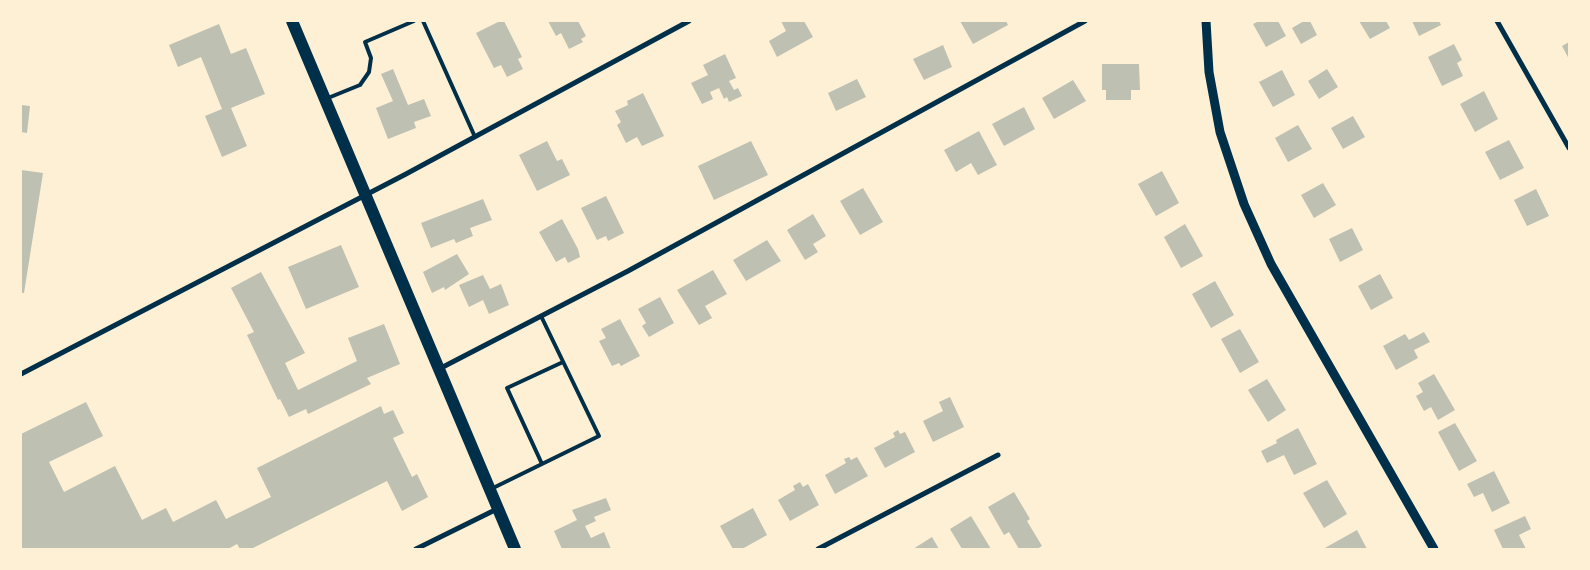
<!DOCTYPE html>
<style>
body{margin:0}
#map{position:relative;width:1590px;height:570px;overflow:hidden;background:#fdf0d5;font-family:"Fira Sans",sans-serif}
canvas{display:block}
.frame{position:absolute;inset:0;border:22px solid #fdf0d5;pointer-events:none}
</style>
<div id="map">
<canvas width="1590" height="570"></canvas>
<div class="frame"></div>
</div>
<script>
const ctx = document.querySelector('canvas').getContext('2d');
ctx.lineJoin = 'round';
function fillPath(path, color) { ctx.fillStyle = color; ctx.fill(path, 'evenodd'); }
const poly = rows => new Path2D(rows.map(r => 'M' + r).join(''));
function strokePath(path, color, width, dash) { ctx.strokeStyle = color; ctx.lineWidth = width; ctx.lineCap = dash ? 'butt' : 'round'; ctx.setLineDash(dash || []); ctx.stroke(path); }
fillPath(poly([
 [500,21,504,21,522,57,518,59,523,69,507,77,501,65,494,68,476,33],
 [548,21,578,21,586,36,581,39,583,42,569,49,561,33,556,36],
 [781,21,804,21,813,37,777,57,769,41,786,31],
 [960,21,1006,21,1008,25,973,44],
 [1259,21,1278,21,1286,36,1266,47,1253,24],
 [1304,21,1310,21,1317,35,1301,44,1292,28],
 [1359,21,1386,21,1390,28,1370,39],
 [1412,21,1439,21,1441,25,1419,36],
 [219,24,231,54,246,48,265,94,231,108,247,146,222,157,205,116,222,109,201,57,178,67,169,45],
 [1569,42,1569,59,1562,46],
 [1454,44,1462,60,1457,63,1463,76,1442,86,1428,57],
 [943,45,952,67,924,80,913,59],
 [725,54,736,78,729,81,734,90,738,88,742,96,729,102,727,97,724,99,719,88,710,92,713,99,702,104,691,83,708,75,703,65],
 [1102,64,1139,64,1140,90,1131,90,1131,100,1106,100,1106,90,1102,90],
 [393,69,408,105,424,99,431,116,414,122,416,128,388,139,376,108,393,101,381,74],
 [1327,69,1338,87,1319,99,1308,81],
 [1282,70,1295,95,1273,107,1259,82],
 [857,79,866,97,836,111,828,93],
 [1073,80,1086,101,1054,119,1042,98],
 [1484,91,1498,119,1475,132,1460,104],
 [643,93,664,136,642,146,637,137,626,143,617,125,621,122,615,111,628,105,627,101],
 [21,105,30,106,27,133,21,132],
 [1024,107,1035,129,1004,146,992,124],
 [1353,116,1365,137,1343,149,1331,128],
 [1298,125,1312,149,1288,162,1275,138],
 [979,131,997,165,978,175,971,163,956,172,944,150],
 [1509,140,1524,168,1500,180,1485,152],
 [547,141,557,161,562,159,570,175,537,191,519,155],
 [751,141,768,175,714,200,698,166],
 [21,170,43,173,24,293,21,293],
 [1162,171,1179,203,1156,216,1138,184],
 [1323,183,1336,205,1314,218,1301,195],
 [863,188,883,222,860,235,840,201],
 [1536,189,1549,216,1527,226,1514,200],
 [606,196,624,233,608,241,606,236,597,240,581,208],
 [483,199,492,220,470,228,473,236,456,243,454,239,431,248,421,223],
 [813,214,826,236,813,244,818,252,805,260,787,230],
 [562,219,578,249,580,257,568,263,565,257,556,262,539,232],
 [1185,224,1203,256,1181,268,1164,237],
 [1352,228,1363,250,1340,262,1329,239],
 [767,240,781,261,746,281,733,260],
 [341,245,359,287,306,309,288,267],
 [457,254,469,274,445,290,444,287,432,293,423,272],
 [713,270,727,294,705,306,712,318,699,325,677,290],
 [261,272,305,353,285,363,298,390,357,361,348,338,384,324,400,364,367,378,371,384,308,414,306,409,289,417,280,399,278,400,247,335,254,332,231,288],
 [1380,274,1393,298,1371,310,1358,286],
 [483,275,490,289,501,284,509,305,489,314,483,300,469,307,459,285],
 [1215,281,1234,315,1211,328,1192,294],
 [660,297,674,323,649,337,642,326,646,323,638,309],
 [620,319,640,356,621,366,619,363,612,366,599,341,606,338,601,329],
 [1240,329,1259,362,1240,373,1221,339],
 [1424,332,1430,342,1414,350,1418,358,1396,370,1383,346,1405,334,1409,340],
 [1434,374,1455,410,1438,420,1431,407,1424,411,1416,396,1423,392,1418,383],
 [1267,379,1286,410,1268,422,1248,390],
 [950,397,964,427,933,442,923,421,943,411,939,402],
 [86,402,103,436,49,462,64,492,115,466,142,520,166,508,173,522,216,500,226,519,271,497,257,468,381,406,384,414,393,410,404,433,393,438,412,477,417,474,428,497,402,511,387,481,251,549,240,549,237,544,228,549,21,549,21,434],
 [1455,423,1477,461,1459,471,1438,432],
 [1298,428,1317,464,1294,475,1284,455,1267,463,1261,451,1277,443,1276,440],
 [898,430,900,434,905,432,915,452,885,468,874,448,895,437,893,433],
 [849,457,851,460,857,457,868,476,835,494,825,475,846,463,844,459],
 [1494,471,1510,503,1492,512,1483,493,1474,497,1467,484],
 [1327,480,1347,514,1324,528,1303,493],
 [800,482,803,487,808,484,819,505,790,521,778,500,795,490,793,486],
 [1014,492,1030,519,1027,521,1042,546,1037,549,1019,549,1009,532,1004,535,988,507],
 [606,498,611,510,594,517,596,521,585,526,591,538,604,532,611,549,562,549,554,531,577,520,572,510],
 [753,508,767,535,742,549,733,549,720,526],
 [971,516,991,549,962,549,950,529],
 [1525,516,1531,529,1519,535,1526,549,1503,549,1494,530],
 [1357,530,1367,549,1323,549],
 [932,537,939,549,913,549]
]), '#bec0b2');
strokePath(poly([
 [423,21,475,137],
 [328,98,360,85,369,72,371,58,365,42,414,21],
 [542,464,507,388,563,362],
 [491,489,599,436,541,316]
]), '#003049', 4);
strokePath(poly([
 [1497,21,1569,148],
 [439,369,628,271,1085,21],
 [21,374,406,174,689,21],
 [416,549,497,509],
 [818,549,998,455]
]), '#003049', 5);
strokePath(poly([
 [1206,21,1209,72,1220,132,1244,204,1271,264,1434,549]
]), '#003049', 9);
strokePath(poly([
 [292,21,515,549]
]), '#003049', 12);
</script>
